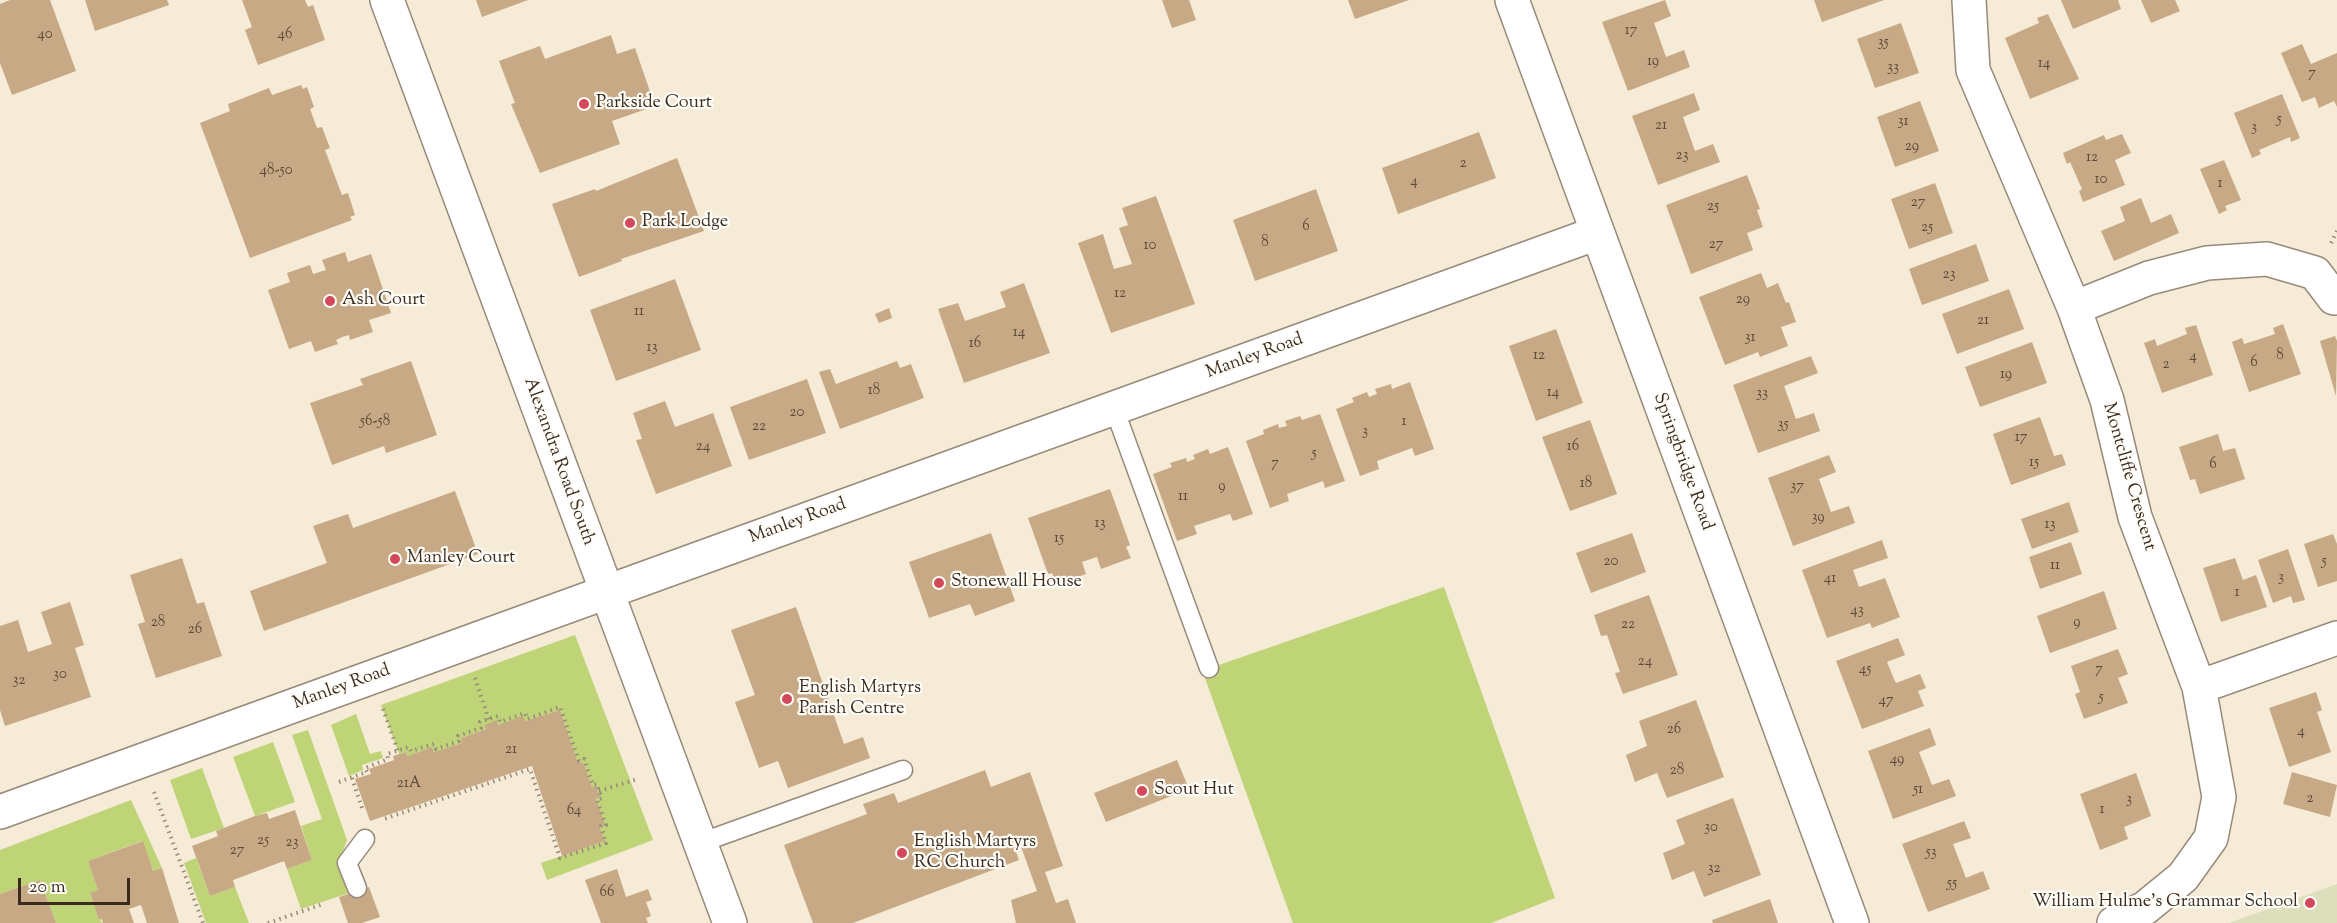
<!DOCTYPE html>
<style>
body{margin:0}
#map{position:relative;width:2337px;height:923px;overflow:hidden;background:#f5ebd6;font-family:"Sorts Mill Goudy",serif}
canvas{display:block}
.scale{position:absolute;left:18px;top:878px;width:112px;height:27px;box-sizing:border-box;border:3px solid #3b2a1e;border-top:0;padding-left:8px;font-size:18px;line-height:21px;white-space:nowrap;color:#3b2a1e;-webkit-text-stroke:4px #fdfcf7;paint-order:stroke}
</style>
<div id="map">
<canvas width="2337" height="923"></canvas>
<div class="scale">20 m</div>
</div>
<script>
const ctx = document.querySelector('canvas').getContext('2d');
ctx.lineJoin = 'round';
function fillPath(path, color) { ctx.fillStyle = color; ctx.fill(path, 'evenodd'); }
const poly = rows => new Path2D(rows.map(r => 'M' + r).join(''));
function strokePath(path, color, width, dash) { ctx.strokeStyle = color; ctx.lineWidth = width; ctx.lineCap = dash ? 'butt' : 'round'; ctx.setLineDash(dash || []); ctx.stroke(path); }
function drawText(font, color, halo, rows, align = 'center') {
  ctx.font = font + ' "Sorts Mill Goudy",serif'; ctx.lineWidth = 4.5; ctx.setLineDash([]); ctx.textBaseline = 'middle'; ctx.strokeStyle = halo; ctx.fillStyle = color; for (const [text, x, y, turn = 0] of rows) {
    ctx.save(); ctx.translate(x, y); ctx.rotate((+turn || 0) * Math.PI / 180); ctx.textAlign = isNaN(turn) ? turn : align; if (halo) ctx.strokeText(text, 0, 0); ctx.fillText(text, 0, 0); ctx.restore();
  }
}
fillPath(poly([
 [2337,884,2337,923,2229,923]
]), '#dcdebc');
fillPath(poly([
 [1118,436,1216,666,1444,587,1555,898,1491,923,1293,923],
 [575,635,653,840,547,880,541,863,605,841,599,826,604,823,596,799,600,797,598,792,596,785,592,787,583,762,578,763,560,710,525,721,498,725,497,721,484,725,486,729,461,738,462,743,434,752,432,747,407,756,406,752,399,754,381,705],
 [356,714,370,754,381,751,383,758,362,765,363,770,349,776,331,725],
 [308,730,347,840,339,863,349,893,301,909,287,869,312,860,301,826,322,819,292,735],
 [273,742,295,802,255,816,233,757],
 [202,768,224,828,191,839,170,780],
 [131,800,162,868,153,871,142,841,88,861,98,890,90,894,99,919,103,923,56,923,40,880,0,894,0,850],
 [196,858,210,896,235,887,249,923,206,923,184,863]
]), '#bed477');
fillPath(poly([
 [10,0,50,0,76,71,12,95,0,63,0,4],
 [85,0,167,0,169,5,95,31],
 [242,0,305,0,308,7,313,5,325,40,258,65,245,30,252,27],
 [476,0,528,0,482,17],
 [1162,0,1189,0,1196,20,1172,28],
 [1348,0,1409,0,1355,19],
 [1665,0,1671,16,1654,23,1666,57,1684,50,1690,67,1628,91,1602,22],
 [1814,0,1884,0,1822,22],
 [2061,0,2118,0,2121,9,2073,29],
 [2141,0,2175,0,2180,11,2151,23],
 [2048,14,2079,79,2030,99,2005,38,2039,23,2037,18],
 [1901,23,1919,73,1875,88,1857,39],
 [611,35,617,54,635,48,655,106,612,121,620,144,540,173,511,104,515,103,499,61,540,46,545,59],
 [2302,44,2311,64,2337,53,2337,107,2334,101,2319,108,2315,97,2302,102,2281,53],
 [301,85,303,89,307,87,314,107,310,109,317,128,322,127,330,148,325,150,342,195,348,193,355,215,350,217,352,220,250,258,200,123,230,111,228,104,269,88,272,95],
 [1694,93,1700,110,1683,117,1695,151,1713,144,1720,162,1658,185,1632,116],
 [2282,94,2300,138,2291,142,2290,137,2259,150,2261,154,2252,158,2234,113],
 [1920,101,1939,151,1895,167,1877,117],
 [1479,132,1496,178,1398,214,1382,168],
 [2122,134,2131,153,2115,160,2125,185,2083,202,2079,191,2082,189,2070,162,2067,164,2063,153,2104,135,2106,140],
 [677,158,704,231,621,259,622,261,579,277,552,204,595,189,596,191],
 [2224,160,2241,200,2225,206,2227,210,2219,214,2200,169],
 [1747,175,1760,209,1757,210,1763,227,1747,233,1753,250,1691,274,1666,205],
 [1935,183,1953,233,1909,249,1891,199],
 [1316,189,1338,251,1255,281,1233,220],
 [1156,196,1195,304,1111,333,1078,243,1103,234,1114,269,1132,264,1119,228,1128,225,1122,208],
 [2141,198,2151,223,2171,214,2179,233,2114,261,2101,231,2125,221,2120,207],
 [1976,244,1989,281,1922,305,1909,269],
 [345,252,348,262,371,254,391,313,369,320,373,332,350,340,349,335,342,337,336,340,338,344,315,352,311,341,289,349,268,290,290,282,287,273,310,265,313,274,326,270,322,260],
 [1761,273,1767,288,1778,283,1786,303,1789,302,1796,322,1781,327,1788,346,1760,357,1758,352,1725,365,1699,297],
 [675,279,701,350,616,381,590,310],
 [1024,283,1050,353,964,383,938,309,958,303,965,321,1006,307,1000,292],
 [2009,289,2024,329,1957,354,1942,314],
 [889,308,892,318,879,323,875,314],
 [2283,324,2301,374,2249,392,2232,342,2242,338,2244,344,2260,339,2275,334,2273,328],
 [2196,325,2213,375,2162,393,2144,343,2155,339,2157,346,2187,334,2185,328],
 [1556,329,1583,403,1536,421,1509,346],
 [2335,336,2337,341,2336,396,2320,341],
 [2032,342,2047,383,1980,407,1965,367],
 [1811,356,1818,373,1784,386,1796,419,1814,413,1820,431,1758,453,1733,385],
 [411,361,437,435,386,453,384,446,332,465,310,403,363,385,360,379],
 [897,361,900,368,911,364,924,398,840,429,819,372,830,369,836,384],
 [807,379,826,433,749,460,730,407],
 [1410,382,1434,449,1415,456,1412,448,1377,461,1379,469,1360,476,1336,409,1354,402,1352,398,1367,392,1369,397,1377,394,1375,389,1391,384,1392,389],
 [665,401,675,427,713,413,732,466,656,494,636,440,642,439,633,413],
 [1320,414,1345,481,1325,488,1323,481,1287,494,1289,501,1270,508,1246,441,1264,434,1263,430,1278,424,1279,428,1287,426,1285,421,1300,416,1302,420],
 [2040,417,2054,456,2062,454,2066,465,2011,485,1993,434],
 [1590,420,1617,494,1570,511,1542,437],
 [2218,434,2223,451,2235,448,2245,479,2200,494,2195,479,2190,480,2179,447],
 [1228,447,1253,514,1233,521,1230,514,1194,526,1197,534,1177,541,1153,474,1172,467,1170,463,1186,458,1187,462,1195,459,1193,455,1208,449,1210,454],
 [1829,455,1836,472,1819,479,1831,512,1849,506,1855,523,1793,546,1768,478],
 [1110,489,1130,545,1126,547,1131,558,1101,569,1097,557,1082,562,1086,574,1056,584,1052,573,1048,574,1028,518],
 [455,491,478,554,264,631,250,591,327,563,313,526,348,514,353,528],
 [2069,502,2079,532,2032,549,2021,519],
 [991,533,1015,601,975,616,970,604,929,618,909,562],
 [1632,533,1646,572,1591,593,1576,553],
 [2333,534,2337,544,2337,581,2318,587,2304,544],
 [1882,540,1888,558,1853,570,1859,587,1885,578,1900,617,1872,628,1870,623,1827,638,1802,570],
 [2071,542,2082,574,2040,589,2029,557],
 [2288,549,2305,600,2293,603,2291,596,2273,603,2258,560],
 [182,558,197,604,204,602,222,656,156,678,138,624,145,622,130,575],
 [2235,558,2243,580,2256,575,2267,607,2221,622,2203,568],
 [2104,591,2117,629,2050,653,2037,616],
 [1649,595,1678,675,1623,694,1615,673,1620,672,1607,635,1601,636,1594,615],
 [70,602,84,645,75,648,91,697,5,726,0,710,0,626,18,620,28,652,52,644,41,612],
 [796,607,844,744,863,737,870,758,788,788,778,761,759,768,735,702,755,695,731,630],
 [1898,638,1905,655,1887,662,1894,679,1896,683,1920,674,1926,688,1918,691,1924,706,1862,729,1836,661],
 [2118,649,2128,674,2118,678,2128,703,2084,719,2075,694,2080,692,2071,666],
 [2316,692,2322,710,2317,712,2331,752,2289,767,2269,708],
 [1696,700,1724,777,1667,798,1657,773,1635,782,1626,755,1647,746,1639,721],
 [560,710,578,763,583,762,592,787,596,785,598,792,600,797,596,799,605,824,599,826,605,841,562,856,532,766,370,821,355,779,371,774,369,769,394,760,393,756,406,752,407,756,432,747,434,752,462,743,461,738,486,729,484,725,497,720,498,725,523,716,525,721],
 [1930,728,1936,745,1919,752,1932,785,1949,779,1956,796,1893,819,1868,751],
 [1177,760,1189,789,1106,822,1094,793],
 [985,770,991,787,1030,772,1063,866,1045,872,1056,903,1068,899,1076,923,1016,923,1011,900,1037,891,1019,841,1013,843,1019,860,853,923,813,923,784,845,867,814,863,804,894,793,898,803],
 [2292,772,2337,785,2330,817,2283,804],
 [2136,773,2151,816,2124,827,2128,839,2100,850,2080,794],
 [1733,798,1761,875,1704,897,1694,871,1672,880,1663,853,1685,844,1676,820],
 [295,810,312,860,287,869,284,861,233,880,235,887,210,896,192,846,218,836,216,831,255,816,267,813,269,819],
 [1964,821,1971,838,1953,844,1966,878,1983,871,1990,889,1928,912,1902,844],
 [143,841,153,871,162,868,179,923,147,923,141,905,129,909,134,923,103,923,102,919,99,920,90,893,98,890,88,861],
 [617,869,626,897,648,889,652,900,646,902,651,916,646,918,648,923,601,923,585,880],
 [40,880,56,923,0,923,0,894],
 [369,887,380,917,362,923,348,923,339,897],
 [1770,899,1778,923,1713,923,1712,920]
]), '#c7a985');
const service = poly([
 [1114,408,1209,668],
 [700,843,903,770],
 [357,888,347,863,365,839]
]);
const minor = poly([
 [1512,0,1852,923],
 [1969,0,1973,70,2074,308,2107,400,2135,517,2199,687,2219,797,2211,838,2183,877,2145,908,2114,923],
 [2074,308,2149,278,2207,263,2267,259,2315,273,2334,298],
 [2199,687,2337,638],
 [0,812,1597,233]
]);
const tertiary = poly([
 [387,0,730,923]
]);
strokePath(service, '#988a7a', 21);
strokePath(minor, '#988a7a', 36);
strokePath(tertiary, '#988a7a', 36);
strokePath(poly([
 [2331,243,2337,231],
 [475,678,490,723],
 [383,709,399,754],
 [352,778,363,811],
 [339,782,367,772,365,768,388,759,387,754,409,747,411,751,434,744,436,749,459,741,458,736,481,728,480,722,498,716,500,722,525,713,527,719,560,707,579,761,584,759,593,785,597,784,599,791,602,798,597,800,606,825,601,826,606,843,560,858,530,769,384,819],
 [599,791,638,779],
 [154,792,203,923],
 [268,923,323,904]
]), '#988a7a', 4, [1.5, 4.5]);
strokePath(service, '#fff', 18);
strokePath(minor, '#fff', 33);
strokePath(tertiary, '#fff', 33);
for (const [x, y, r, color] of [
 [584,104,6,"#d1495b"],
 [630,223,6,"#d1495b"],
 [330,301,6,"#d1495b"],
 [395,559,6,"#d1495b"],
 [939,583,6,"#d1495b"],
 [787,699,6,"#d1495b"],
 [1142,791,6,"#d1495b"],
 [902,853,6,"#d1495b"],
 [2310,903,6,"#d1495b"]
]) { const dot = new Path2D(); dot.arc(x, y, r, 0, 2 * Math.PI); ctx.fillStyle = color; ctx.fill(dot); strokePath(dot, '#fdfcf7', 2); }
drawText('15px', '#5e4a38', null, [
 ["17",1631,31],
 ["40",45,35],
 ["46",285,35],
 ["35",1883,43],
 ["19",1653,62],
 ["14",2044,64],
 ["33",1893,68],
 ["7",2312,74],
 ["5",2279,120],
 ["31",1903,122],
 ["21",1661,126],
 ["3",2254,128],
 ["29",1912,147],
 ["23",1682,156],
 ["12",2092,158],
 ["2",1463,164],
 ["48-50",276,171],
 ["10",2101,180],
 ["4",1414,182],
 ["1",2220,184],
 ["27",1918,203],
 ["25",1713,207],
 ["6",1306,227],
 ["25",1927,228],
 ["8",1265,243],
 ["27",1716,245],
 ["10",1150,246],
 ["23",1949,275],
 ["12",1120,294],
 ["29",1743,300],
 ["11",639,312],
 ["21",1983,321],
 ["14",1019,333],
 ["31",1750,338],
 ["16",975,344],
 ["13",652,348],
 ["12",1539,356],
 ["8",2280,356],
 ["4",2193,357],
 ["6",2254,363],
 ["2",2166,365],
 ["19",2006,375],
 ["18",874,391],
 ["14",1553,393],
 ["33",1762,394],
 ["20",797,413],
 ["56-58",375,422],
 ["1",1404,422],
 ["35",1783,425],
 ["22",759,427],
 ["3",1365,432],
 ["17",2021,438],
 ["24",703,447],
 ["16",1573,447],
 ["5",1314,454],
 ["15",2034,463],
 ["7",1275,464],
 ["6",2213,465],
 ["18",1586,484],
 ["9",1222,487],
 ["37",1797,487],
 ["11",1183,497],
 ["39",1818,518],
 ["13",1100,524],
 ["13",2050,525],
 ["15",1059,539],
 ["20",1611,562],
 ["5",2324,562],
 ["11",2055,566],
 ["3",2281,578],
 ["41",1830,579],
 ["1",2237,593],
 ["43",1857,611],
 ["28",158,623],
 ["9",2077,623],
 ["22",1628,625],
 ["26",195,630],
 ["24",1645,662],
 ["45",1865,670],
 ["7",2099,670],
 ["30",60,675],
 ["32",19,681],
 ["5",2101,698],
 ["47",1886,701],
 ["26",1674,730],
 ["4",2301,732],
 ["21",511,750],
 ["49",1897,760],
 ["28",1677,771],
 ["21A",409,784],
 ["51",1918,790],
 ["2",2310,799],
 ["3",2129,800],
 ["1",2102,810],
 ["64",574,811],
 ["30",1711,828],
 ["25",263,841],
 ["23",292,843],
 ["27",237,851],
 ["53",1931,853],
 ["32",1714,869],
 ["55",1952,884],
 ["66",607,893]
]);
drawText('18px', '#3b2a1e', '#fdfcf7', [
 ["Parkside Court",596,104],
 ["Park Lodge",642,223],
 ["Ash Court",342,301],
 ["Manley Court",407,559],
 ["Stonewall House",951,583],
 ["English Martyrs",799,689],
 ["Parish Centre",799,710],
 ["Scout Hut",1154,791],
 ["English Martyrs",914,843],
 ["RC Church",914,864],
 ["William Hulme's Grammar School",2298,903,"right"]
], 'left');
drawText('18px', '#3b2a1e', '#fdfcf7', [
 ["Manley Road",1255,357,-20],
 ["Alexandra Road South",558,462,70],
 ["Springbridge Road",1682,462,70],
 ["Montcliffe Crescent",2128,477,74],
 ["Manley Road",798,522,-20],
 ["Manley Road",342,688,-20]
]);
</script>
